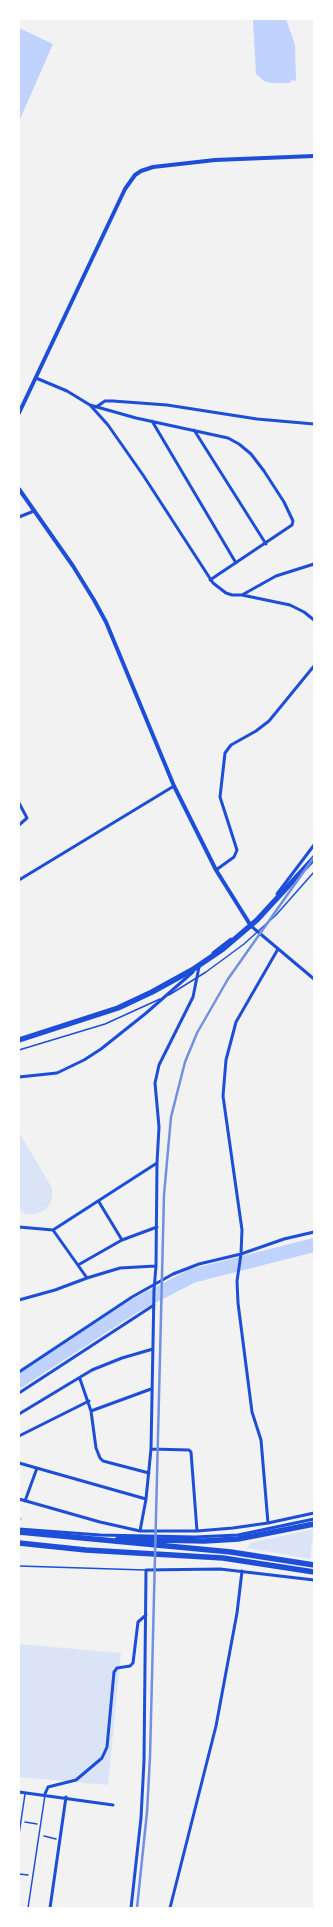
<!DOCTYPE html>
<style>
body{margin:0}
#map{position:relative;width:333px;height:1927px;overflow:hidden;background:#f2f2f2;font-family:"Titillium Web",sans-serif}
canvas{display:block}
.frame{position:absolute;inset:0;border:20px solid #fff;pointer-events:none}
</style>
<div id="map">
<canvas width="333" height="1927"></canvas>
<div class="frame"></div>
</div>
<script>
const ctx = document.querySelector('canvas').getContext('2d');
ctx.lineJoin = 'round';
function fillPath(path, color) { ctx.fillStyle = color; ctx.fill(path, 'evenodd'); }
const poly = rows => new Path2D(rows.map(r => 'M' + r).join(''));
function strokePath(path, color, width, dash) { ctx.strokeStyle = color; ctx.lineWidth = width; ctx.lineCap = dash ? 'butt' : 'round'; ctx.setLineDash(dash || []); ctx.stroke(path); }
fillPath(poly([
 [19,1132,52,1188,52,1198,49,1205,45,1210,36,1214,25,1214,19,1210],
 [314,1529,310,1559,247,1548,250,1543],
 [19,1644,121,1653,108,1785,19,1777]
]), '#dbe4f7');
fillPath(poly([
 [253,19,286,19,295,45,296,81,292,80,290,83,270,83,264,81,256,74],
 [19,28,53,44,20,119,19,118]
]), '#bfd3fe');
strokePath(poly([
 [19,1518,21,1519]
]), '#bfd3fe', 2.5);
strokePath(poly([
 [19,1381,136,1305,192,1276,314,1245]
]), '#bfd3fe', 14);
strokePath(poly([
 [25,1822,37,1824],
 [44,1836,56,1839],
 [19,1874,28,1875]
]), '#1d4ed8', 1.5);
strokePath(poly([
 [169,995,206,972,244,944,276,915,314,872],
 [19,1050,105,1024,160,999],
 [19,1566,145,1570],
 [19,1834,25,1794],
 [28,1908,45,1795]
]), '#1d4ed8', 1.5);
strokePath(poly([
 [36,378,67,391,90,405,108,425,143,475,213,583,226,593,232,595,242,595,290,605,304,612,314,620],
 [90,405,136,418,228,438,239,444,251,454,264,471,284,502,293,521,292,525,210,580],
 [96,407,105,401,113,401,167,405,257,419,314,424],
 [152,421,236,563],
 [194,430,266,544],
 [19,517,34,511],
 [242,595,276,576,314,564],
 [19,803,27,818,19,825],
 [216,870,234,857,237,850,220,797,225,753,231,745,256,731,269,721,314,666],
 [19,880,174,786],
 [277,894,314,845],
 [251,926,314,979],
 [213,953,231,939],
 [19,1077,57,1073,84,1060,101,1049,145,1014,193,972],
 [99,1202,122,1240],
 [19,1227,53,1230],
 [53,1230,87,1278,120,1268,156,1266],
 [53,1230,157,1163],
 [78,1265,122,1240,157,1227],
 [19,1300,55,1290,87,1278],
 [19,1372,132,1297,173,1274,199,1264,241,1254,284,1239,314,1232],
 [80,1379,91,1411],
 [19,1393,154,1305],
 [19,1414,92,1370,122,1358,153,1349],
 [19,1436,89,1401],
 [151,1449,189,1450,191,1452,197,1531],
 [19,1463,146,1499],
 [149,1473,103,1461,100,1458,96,1448,91,1411,151,1389],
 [19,1499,100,1522,140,1531,197,1531,233,1528,268,1523,314,1513],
 [25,1501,37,1468],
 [268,1523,261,1440,252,1412,238,1303,237,1281,241,1254,242,1230,223,1096,226,1060,236,1022,278,949],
 [19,1529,100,1535,195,1537,238,1535,314,1519],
 [140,1531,146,1499,151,1449,154,1290,156,1266,157,1163,159,1127,155,1083,159,1065,193,997,199,967],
 [19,1792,113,1805],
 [45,1794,48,1787,76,1780,102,1758,107,1747,114,1672,117,1668,130,1666,133,1663,138,1622,146,1615],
 [50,1908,66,1797],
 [131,1908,141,1818,144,1761,146,1570,220,1569,314,1580],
 [170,1908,216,1726,237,1613,242,1571]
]), '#1d4ed8', 3);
strokePath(poly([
 [19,413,125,189,135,175,141,171,153,167,215,160,314,156],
 [19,489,73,566,94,600,106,622,174,786,216,870,251,926]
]), '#1d4ed8', 4);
strokePath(poly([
 [19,1040,118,1008,152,992,192,970,223,949,257,920,314,858],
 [19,1532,231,1552,314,1565],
 [118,1539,204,1541,238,1539,314,1524],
 [19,1543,86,1550,223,1558,314,1572]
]), '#1d4ed8', 5.5);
strokePath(poly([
 [137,1908,147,1812,150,1757,164,1195,171,1117,185,1062,197,1033,228,979,314,857]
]), '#7290e2', 2.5);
</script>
